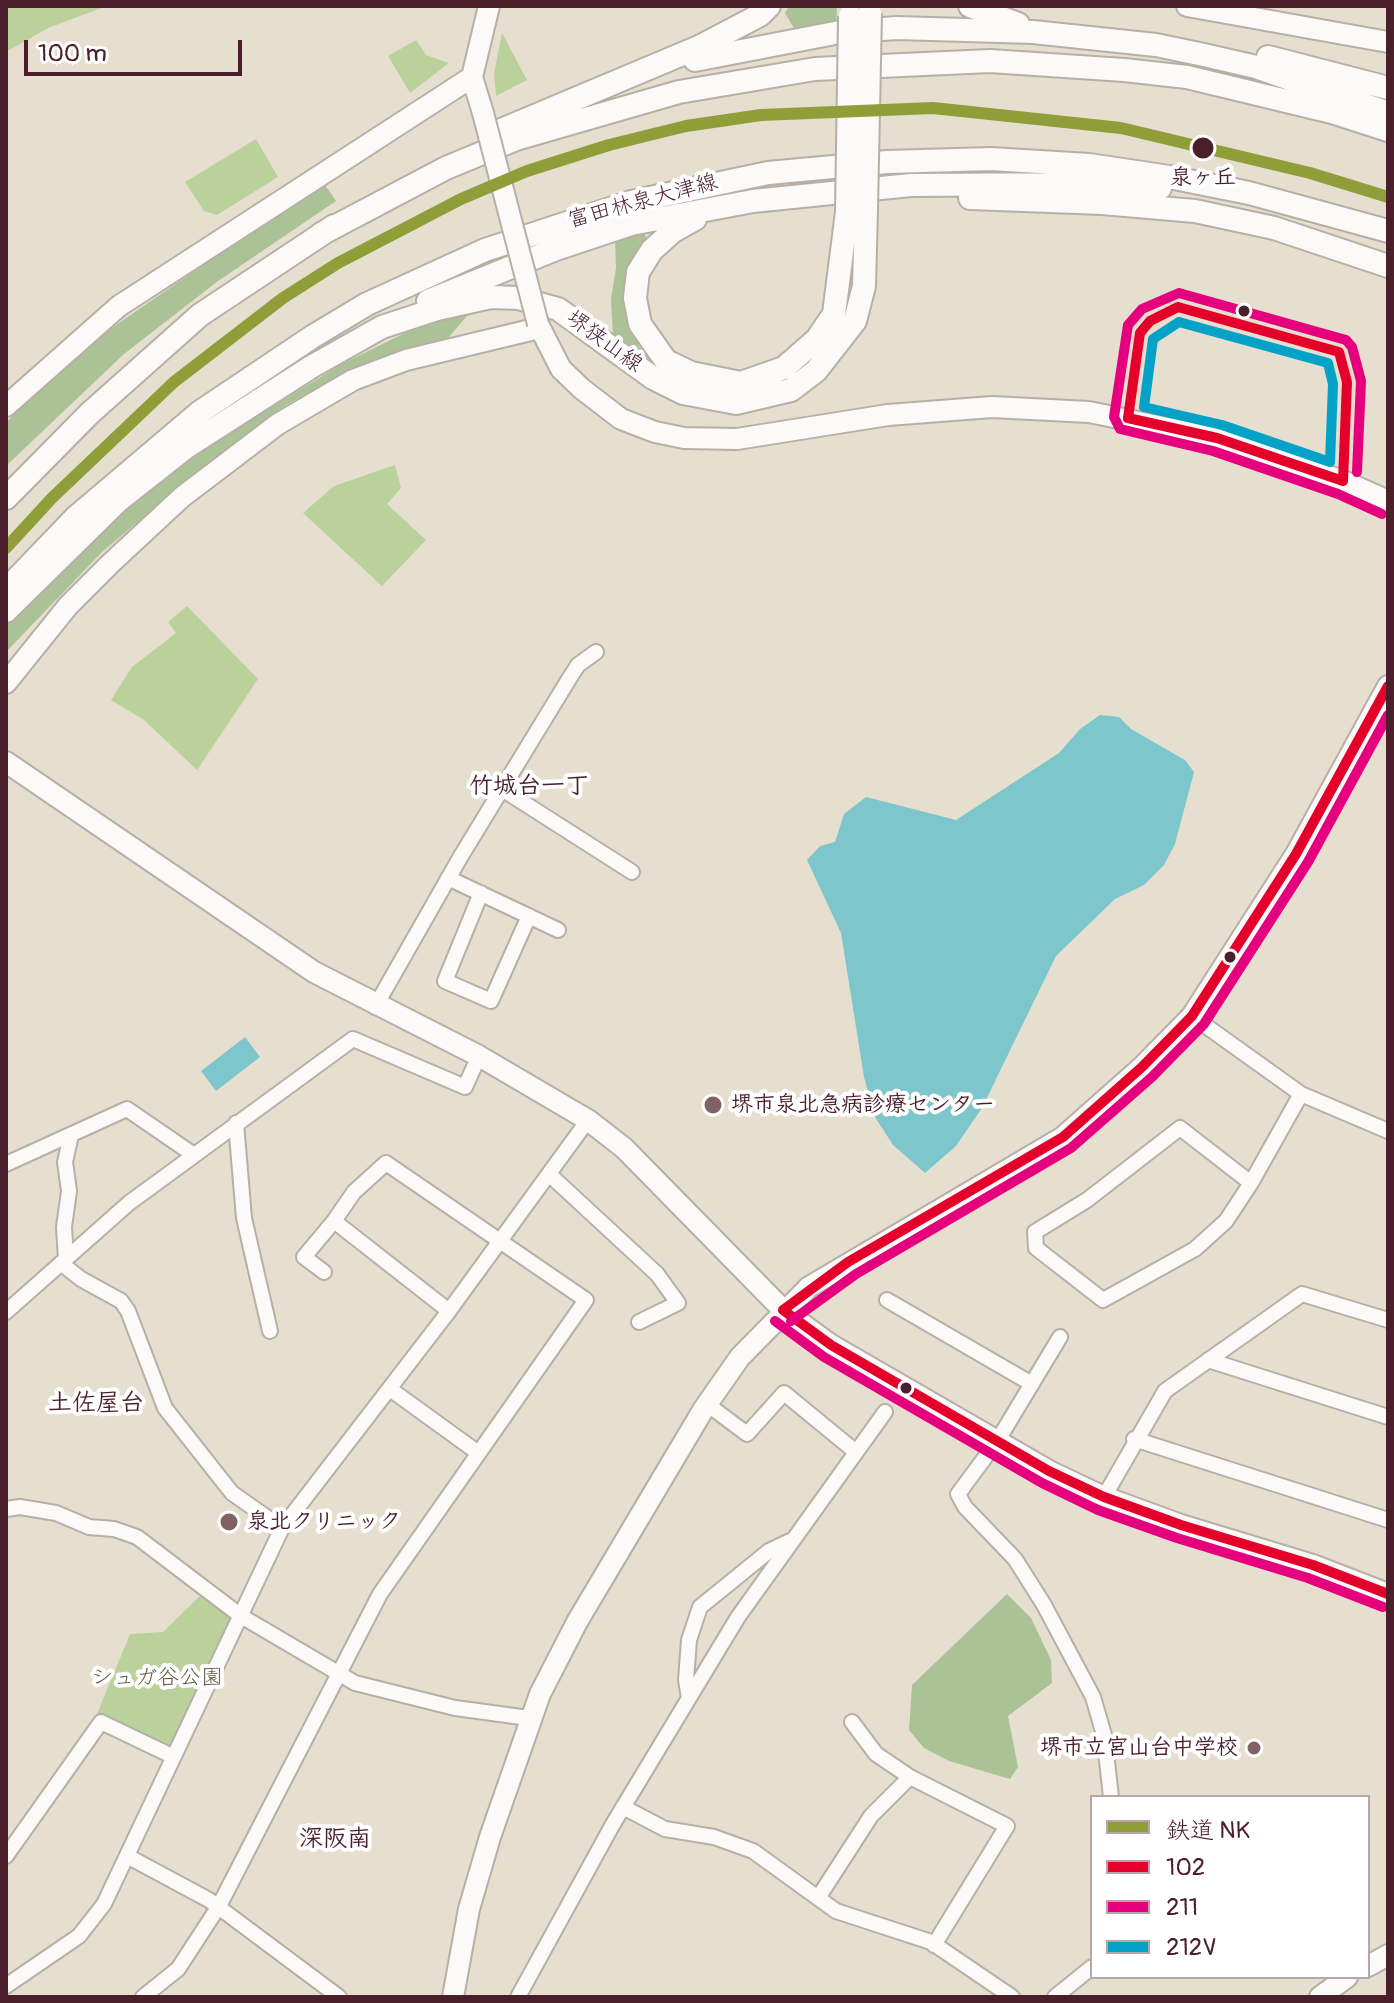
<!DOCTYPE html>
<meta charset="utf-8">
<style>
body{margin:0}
#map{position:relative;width:1394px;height:2003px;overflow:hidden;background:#e6dfcf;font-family:Pangolin,"Klee One",sans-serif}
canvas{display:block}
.frame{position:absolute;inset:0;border:8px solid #4a1f2b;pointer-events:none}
.legend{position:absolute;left:1090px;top:1795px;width:280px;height:184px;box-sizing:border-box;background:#fff;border:2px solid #b7a5aa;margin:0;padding:10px 14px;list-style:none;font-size:24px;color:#4a1f2b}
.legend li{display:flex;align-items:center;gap:16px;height:40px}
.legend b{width:40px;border:2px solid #b7a5aa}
.scale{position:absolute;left:24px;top:40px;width:218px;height:36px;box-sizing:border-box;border:4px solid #4a1f2b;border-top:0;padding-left:10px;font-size:24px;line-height:28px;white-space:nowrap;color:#4a1f2b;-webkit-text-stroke:6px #fff;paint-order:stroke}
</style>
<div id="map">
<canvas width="1394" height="2003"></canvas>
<div class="frame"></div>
<ul class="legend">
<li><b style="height:10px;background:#8f9e39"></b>鉄道 NK</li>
<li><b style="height:10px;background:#e4002b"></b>102</li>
<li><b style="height:10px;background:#e5007d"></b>211</li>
<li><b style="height:10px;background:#04a2c6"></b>212V</li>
</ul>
<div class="scale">100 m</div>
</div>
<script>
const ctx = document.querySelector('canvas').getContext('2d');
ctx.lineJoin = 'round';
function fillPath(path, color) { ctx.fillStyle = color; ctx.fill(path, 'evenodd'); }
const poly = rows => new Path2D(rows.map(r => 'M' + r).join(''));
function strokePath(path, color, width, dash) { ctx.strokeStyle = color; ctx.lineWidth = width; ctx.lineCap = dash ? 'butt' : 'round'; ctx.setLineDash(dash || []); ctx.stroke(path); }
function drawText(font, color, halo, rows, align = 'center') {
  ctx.font = font + ' Pangolin,"Klee One",sans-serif'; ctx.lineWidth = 8; ctx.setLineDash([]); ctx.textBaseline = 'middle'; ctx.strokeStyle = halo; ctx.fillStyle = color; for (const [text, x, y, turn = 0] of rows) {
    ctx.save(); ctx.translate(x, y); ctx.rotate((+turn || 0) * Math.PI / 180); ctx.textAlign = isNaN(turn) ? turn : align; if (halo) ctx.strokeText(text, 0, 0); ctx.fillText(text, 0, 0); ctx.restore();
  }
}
fillPath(poly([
 [6,6,107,6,48,28,6,52],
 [502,33,527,80,496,96,494,74],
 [416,40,426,55,449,63,410,93,388,56],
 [256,139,278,177,217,215,204,211,185,182],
 [395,465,401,488,387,504,426,540,382,586,303,513,334,486],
 [187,606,258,679,197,770,144,720,111,700,132,667,176,633,168,622],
 [203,1593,228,1612,230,1622,169,1748,97,1714,130,1634,163,1632]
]), '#bad19c');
fillPath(poly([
 [789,6,837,6,836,26,795,30,785,13],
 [323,182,336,201,218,281,124,354,6,466,6,423,18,409,106,332],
 [642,232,649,240,629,317,639,346,651,361,666,371,666,378,613,337,611,299,616,268,615,236],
 [472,310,449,337,346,372,286,405,180,486,102,552,6,652,6,623,169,470,342,364,425,323],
 [1007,1594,1031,1618,1051,1660,1052,1683,1008,1716,1018,1767,1010,1779,949,1761,924,1748,909,1730,912,1685]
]), '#aac295');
fillPath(poly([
 [1100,715,1119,717,1131,729,1185,760,1194,772,1175,844,1164,865,1144,885,1115,899,1056,956,982,1108,956,1146,925,1173,893,1145,875,1117,864,1077,841,933,807,860,820,846,835,842,844,814,866,797,956,820,1059,753,1080,729],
 [245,1037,260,1057,216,1091,201,1071]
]), '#7dc6cc');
const street = poly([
 [502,789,632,872],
 [448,878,558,930],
 [481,893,445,981,491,1001,529,916],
 [375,1007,461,856,569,679,578,665,596,652],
 [1192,1016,1301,1094,1388,1131],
 [236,1123,244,1218,270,1331],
 [6,1164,127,1109,194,1155],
 [550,1175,657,1274,678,1303,639,1322],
 [1251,1183,1180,1128,1087,1200,1035,1232,1036,1248,1103,1300,1195,1249,1226,1221,1251,1183,1301,1094],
 [66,1260,64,1227,69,1191,65,1162,71,1135],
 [62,1264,81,1279,121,1301,128,1311,165,1408,232,1493,282,1528],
 [324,1272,304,1257,334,1221],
 [887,1300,1032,1384],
 [6,1312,129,1203,353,1039,465,1087,479,1056],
 [1060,1337,998,1440,958,1494,965,1507,1015,1559,1044,1605,1093,1697,1104,1735,1111,1797],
 [1208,1360,1388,1417],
 [390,1389,477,1452],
 [707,1404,747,1434,784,1393,856,1452],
 [1134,1439,1388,1520],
 [1104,1497,1165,1391,1302,1294,1388,1320],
 [6,1509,20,1507,56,1513,89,1527,114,1529,137,1537,241,1616,355,1683,455,1708,529,1718],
 [689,1698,686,1680,689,1640,700,1607,769,1551,790,1541],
 [852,1722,876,1754,910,1777,1007,1826,934,1945],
 [623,1807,665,1829,714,1837,753,1851,836,1911,931,1942,1012,1997],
 [6,1856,101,1722,172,1756],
 [129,1857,209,1900,339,1997],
 [818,1898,871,1816,910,1777],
 [6,1986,79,1936,104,1904,282,1528,449,1311,588,1120],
 [143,1997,178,1969,219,1906,380,1594,586,1300,386,1163,354,1192,334,1221,449,1311],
 [518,1997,613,1824,738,1617,885,1412],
 [1055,1997,1092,1967]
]);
const secondary = poly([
 [1187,6,1388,42],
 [483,113,472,77,489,6],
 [538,324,561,369,582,389,621,419,655,432,684,438,737,439,888,415,992,407,1089,412,1217,438,1343,481,1388,501],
 [6,406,119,306,472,77],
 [6,683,68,606,112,562,182,497,278,424,353,380,406,360,539,328],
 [6,762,314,972,479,1056,588,1120,624,1148,783,1310,831,1345,1049,1471,1104,1497,1181,1525,1313,1565,1388,1594],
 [1368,1966,1388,1955],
 [453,1997,469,1909,490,1837,540,1694,577,1622,703,1410,740,1357,809,1287,1063,1137,1142,1067,1192,1016,1296,854,1388,686],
 [1320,1997,1347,1977]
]);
const primary = poly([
 [970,6,1018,24],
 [1268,57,1388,88],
 [695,60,840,32,897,28,1033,32,1156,45,1204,55,1256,67,1388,113],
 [492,134,699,47,760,15,769,6],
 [970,198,1102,203,1195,211,1274,228,1388,266],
 [695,219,672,232,652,250,638,272,635,298,640,324,666,361,691,373,741,383,784,368,817,339,834,314,847,212],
 [321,234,446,168,516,139,679,92,815,69,990,61,1124,70,1187,77,1332,112,1388,130],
 [428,301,556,249,631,224,753,201,911,185,1092,184,1160,188],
 [6,498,90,413,200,315,334,226],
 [6,590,75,518,200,412,312,337,367,304,485,250,631,202,768,173,887,162,991,159,1089,165,1169,177,1249,193,1388,231],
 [6,611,119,500,185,448,311,367,382,327,437,309,491,297,518,298,558,309,653,378,683,393,736,403,791,390,816,371,855,321,864,286,866,209]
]);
strokePath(street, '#b7afa6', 18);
strokePath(secondary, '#b7afa6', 24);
strokePath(primary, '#b7afa6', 26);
strokePath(street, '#fbfaf8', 14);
strokePath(secondary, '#fbfaf8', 20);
strokePath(primary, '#fbfaf8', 22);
const secondaryBridge = poly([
 [483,113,538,324]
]);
const primaryBridge = poly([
 [866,209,870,13],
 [847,212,850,16]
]);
strokePath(secondaryBridge, '#b7afa6', 24, []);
strokePath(primaryBridge, '#b7afa6', 26, []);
strokePath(secondaryBridge, '#fbfaf8', 20);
strokePath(primaryBridge, '#fbfaf8', 22);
strokePath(poly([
 [1178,307,1339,352,1347,382,1343,481,1217,438,1128,418,1140,333,1150,321,1178,307],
 [783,1310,848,1262,1063,1137,1142,1067,1192,1016,1296,854,1388,686],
 [783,1310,831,1345,1049,1471,1104,1497,1181,1525,1313,1565,1388,1594]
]), '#e4002b', 10);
strokePath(poly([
 [1357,472,1361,381,1352,347,1346,340,1179,293,1142,309,1128,325,1114,417,1120,429,1213,451,1338,494,1382,514],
 [775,1321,824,1357,1042,1483,1098,1510,1177,1538,1308,1578,1383,1607],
 [791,1321,856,1274,1071,1148,1152,1077,1204,1024,1308,862,1388,715]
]), '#e5007d', 10);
strokePath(poly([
 [1179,322,1328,363,1333,384,1330,462,1222,425,1144,407,1153,339,1179,322]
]), '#04a2c6', 10);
strokePath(poly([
 [6,548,52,498,174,382,283,298,338,263,461,199,527,171,609,145,686,126,761,115,933,108,1121,128,1310,173,1388,197]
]), '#8f9e39', 12);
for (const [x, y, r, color] of [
 [1203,148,12,"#4a1f2b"],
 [1244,311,7,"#4a1f2b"],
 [1230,957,7,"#4a1f2b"],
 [713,1105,10,"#816264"],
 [906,1388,7,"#4a1f2b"],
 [229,1522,10,"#816264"],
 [1254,1748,8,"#816264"]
]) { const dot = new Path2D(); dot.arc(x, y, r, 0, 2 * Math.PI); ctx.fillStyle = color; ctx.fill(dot); strokePath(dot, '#fff', 3); }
drawText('bold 22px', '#4a1f2b', '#fff', [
 ["泉ヶ丘",1203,178]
]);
drawText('22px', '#4a1f2b', '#fff', [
 ["富田林泉大津線",643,202,-15],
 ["堺狭山線",604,342,36]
]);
drawText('bold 22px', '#4a1f2b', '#fff', [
 ["堺市泉北急病診療センター",731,1105],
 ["泉北クリニック",247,1522],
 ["堺市立宮山台中学校",1238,1748,"right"]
], 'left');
drawText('22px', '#655944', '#fff', [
 ["シュガ谷公園",157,1678]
]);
drawText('bold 24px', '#4a1f2b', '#fff', [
 ["竹城台一丁",529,787],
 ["土佐屋台",96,1404],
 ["深阪南",335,1840]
]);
</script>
